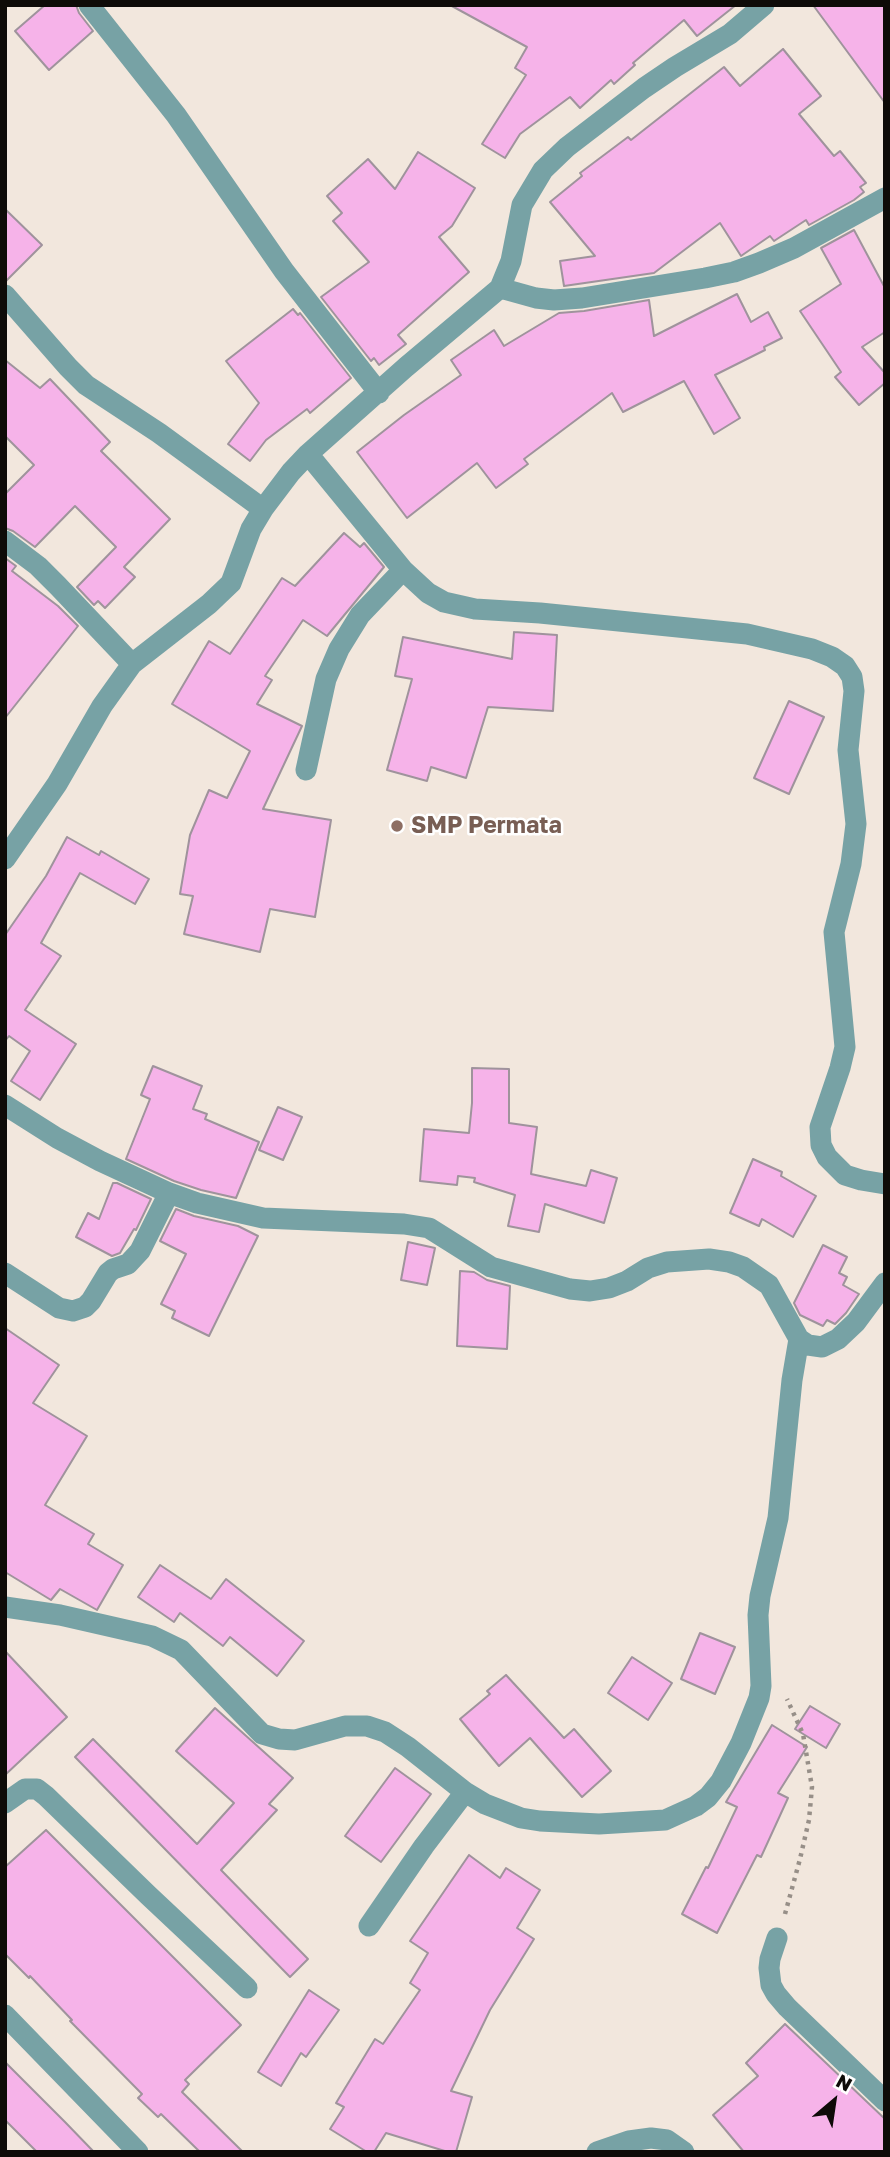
<!DOCTYPE html>
<style>
body{margin:0}
#map{position:relative;width:890px;height:2157px;overflow:hidden;background:#f2e7dd;font-family:"Golos Text",sans-serif}
canvas{display:block}
.frame{position:absolute;inset:0;border:7px solid #0e0b08;pointer-events:none}
.north{position:absolute;left:799px;top:2066px;width:70px;height:70px;-webkit-text-stroke:5px #fff;paint-order:stroke;rotate:29deg;font-size:19px;font-weight:700;line-height:28px;text-align:center;color:#0e0b08}
.north::after{content:'';display:block;margin:auto;width:24px;height:32px;background:#0e0b08;clip-path:polygon(50% 0,100% 100%,50% 72%,0 100%)}
</style>
<div id="map">
<canvas width="890" height="2157"></canvas>
<div class="frame"></div>
<div class="north">N</div>
</div>
<script>
const ctx = document.querySelector('canvas').getContext('2d');
ctx.lineJoin = 'round';
function fillPath(path, color) { ctx.fillStyle = color; ctx.fill(path, 'evenodd'); }
const poly = rows => new Path2D(rows.map(r => 'M' + r).join(''));
function strokePath(path, color, width, dash) { ctx.strokeStyle = color; ctx.lineWidth = width; ctx.lineCap = dash ? 'butt' : 'round'; ctx.setLineDash(dash || []); ctx.stroke(path); }
function drawText(font, color, halo, rows, align = 'center') {
  ctx.font = font + ' "Golos Text",sans-serif'; ctx.lineWidth = 5; ctx.setLineDash([]); ctx.textBaseline = 'middle'; ctx.strokeStyle = halo; ctx.fillStyle = color; for (const [text, x, y, turn = 0] of rows) {
    ctx.save(); ctx.translate(x, y); ctx.rotate((+turn || 0) * Math.PI / 180); ctx.textAlign = isNaN(turn) ? turn : align; if (halo) ctx.strokeText(text, 0, 0); ctx.fillText(text, 0, 0); ctx.restore();
  }
}
const building = poly([
 [45,5,76,5,79,13,93,31,49,70,15,31,45,5],
 [450,5,736,5,697,36,684,20,633,63,635,65,614,84,611,80,580,108,570,97,520,134,505,158,482,144,526,75,515,68,527,47,450,5],
 [813,5,885,5,885,103,813,5],
 [783,49,821,96,799,114,834,156,840,151,866,183,860,187,864,192,854,200,809,225,806,220,774,241,770,236,741,256,720,223,654,273,564,286,560,261,595,256,550,202,582,176,580,173,628,137,631,140,724,67,740,86,783,49],
 [418,152,475,188,452,226,439,237,469,272,398,335,406,344,379,365,374,358,371,361,321,297,369,262,333,221,342,213,327,196,368,159,395,189,418,152],
 [5,209,42,245,5,282,5,209],
 [854,230,885,288,885,332,862,347,885,373,885,383,859,405,835,377,841,372,800,311,841,284,821,248,854,230],
 [737,294,751,322,768,312,782,338,764,347,765,350,715,375,740,418,714,434,684,381,623,412,612,393,524,459,528,464,496,488,477,463,407,518,357,452,404,415,461,375,451,360,494,330,504,346,559,313,584,311,649,300,654,336,737,294],
 [293,309,298,315,300,313,351,378,310,413,307,409,266,440,250,461,228,444,259,403,226,361,293,309],
 [5,360,40,388,50,379,110,442,101,451,170,519,124,567,135,577,105,608,98,601,94,605,77,587,116,547,75,506,35,547,13,531,5,528,5,494,34,465,5,436,5,360],
 [344,533,360,547,364,543,384,567,327,636,303,620,265,676,272,680,257,704,302,726,263,809,331,820,315,917,270,909,260,952,184,934,193,896,180,894,190,835,209,790,227,798,250,751,172,704,209,641,230,654,282,578,295,586,344,533],
 [5,558,16,566,12,571,58,606,78,626,5,718,5,558],
 [514,632,557,635,553,711,488,707,466,778,431,767,427,781,387,770,412,679,395,676,403,637,512,659,514,632],
 [789,701,824,717,789,794,754,778,789,701],
 [67,837,99,855,101,851,149,879,135,904,80,873,41,943,61,956,25,1010,76,1044,40,1100,11,1081,30,1051,9,1036,5,1041,5,935,46,876,67,837],
 [153,1066,202,1086,193,1109,207,1114,205,1119,259,1142,236,1198,201,1190,174,1181,126,1159,150,1099,141,1095,153,1066],
 [472,1068,509,1069,509,1123,537,1127,531,1174,586,1186,591,1170,617,1178,604,1223,545,1204,539,1232,508,1226,515,1195,474,1182,475,1178,458,1176,457,1185,420,1181,424,1129,469,1133,472,1103,472,1068],
 [278,1107,302,1117,283,1160,259,1150,278,1107],
 [753,1159,782,1172,781,1176,816,1196,793,1237,762,1219,759,1226,730,1213,753,1159],
 [113,1183,117,1183,151,1199,136,1230,134,1229,120,1253,112,1256,76,1237,88,1213,99,1219,113,1183],
 [176,1209,194,1216,238,1226,258,1236,209,1336,172,1318,175,1311,161,1304,186,1254,160,1241,176,1209],
 [408,1242,435,1248,427,1285,401,1280,408,1242],
 [823,1245,847,1257,839,1273,847,1277,843,1285,859,1294,846,1313,835,1324,827,1320,823,1326,800,1315,794,1303,823,1245],
 [460,1271,474,1272,487,1280,510,1286,507,1349,457,1346,460,1271],
 [5,1328,59,1365,33,1403,87,1436,45,1505,94,1534,88,1544,123,1565,97,1610,60,1589,51,1600,5,1572,5,1328],
 [160,1565,211,1599,226,1579,304,1641,277,1676,230,1637,223,1646,180,1613,174,1622,138,1597,160,1565],
 [700,1633,735,1647,715,1694,681,1679,700,1633],
 [5,1651,67,1717,5,1775,5,1651],
 [632,1657,672,1683,648,1720,608,1693,632,1657],
 [506,1675,564,1738,574,1729,611,1771,582,1797,530,1738,499,1766,460,1719,490,1694,487,1691,506,1675],
 [810,1706,840,1724,826,1748,795,1729,810,1706],
 [215,1708,293,1778,269,1804,277,1810,221,1870,308,1959,290,1977,75,1757,93,1739,197,1844,234,1803,176,1751,215,1708],
 [772,1725,807,1747,778,1793,788,1798,761,1857,757,1855,717,1933,682,1914,706,1867,708,1868,737,1807,726,1802,772,1725],
 [395,1768,431,1794,381,1862,345,1836,395,1768],
 [46,1830,241,2025,185,2080,189,2084,182,2092,243,2152,200,2152,161,2114,158,2117,138,2098,142,2094,70,2021,72,2020,30,1976,29,1978,5,1954,5,1867,46,1830],
 [469,1855,500,1878,506,1868,540,1890,517,1928,534,1939,490,2010,451,2091,472,2097,456,2152,448,2152,386,2133,374,2152,367,2152,330,2129,344,2107,336,2103,375,2039,383,2044,420,1990,410,1983,428,1953,410,1941,469,1855],
 [309,1990,339,2010,306,2057,301,2053,281,2086,258,2072,309,1990],
 [785,2024,885,2119,885,2152,744,2152,713,2115,758,2076,746,2063,785,2024],
 [5,2062,65,2122,94,2152,37,2152,5,2120,5,2062]
]);
fillPath(building, '#f6b3e9');
strokePath(building, '#9f939c', 2);
strokePath(poly([
 [785,1914,800,1859,809,1820,812,1787,803,1734,787,1699]
]), '#978f88', 4.5, [3.5, 5]);
strokePath(poly([
 [89,5,176,115,284,271,379,393],
 [500,288,536,298,554,300,582,298,705,278,734,272,759,263,794,248,885,198],
 [5,295,68,367,86,385,159,433,263,509],
 [308,454,403,570,428,593,444,602,475,609,540,613,747,634,812,649,832,657,845,666,852,677,854,691,848,750,856,824,851,864,834,932,845,1047,840,1068,820,1127,821,1145,827,1157,845,1175,861,1180,885,1184],
 [5,541,38,566,58,586,132,664],
 [306,770,326,679,339,649,360,615,403,570],
 [5,859,57,784,102,706,132,664,209,604,231,583,251,529,263,509,291,472,308,454,406,367,500,288,511,261,522,205,543,170,567,147,644,88,675,67,730,34,764,5],
 [5,1105,57,1138,100,1161,169,1193,197,1203,263,1218,404,1224,429,1228,491,1267,570,1289,590,1291,609,1288,627,1281,648,1268,667,1262,709,1259,729,1262,743,1267,769,1285,799,1339,808,1345,822,1347,838,1339,856,1322,885,1283],
 [5,1273,59,1308,73,1311,85,1307,91,1301,108,1273,113,1269,128,1264,140,1251,169,1193],
 [5,1607,60,1615,152,1636,181,1650,262,1734,279,1739,295,1740,345,1726,367,1726,385,1732,408,1747,465,1792,485,1804,521,1818,540,1821,599,1824,665,1820,696,1806,708,1797,721,1781,741,1743,759,1698,761,1686,758,1615,760,1596,778,1518,792,1380,799,1339],
 [5,1803,25,1789,37,1789,46,1796,148,1895,247,1988],
 [369,1926,424,1846,465,1792],
 [777,1938,770,1959,769,1968,771,1985,776,1994,787,2007,885,2101],
 [5,2015,138,2152],
 [597,2152,629,2141,651,2138,667,2140,684,2152]
]), '#77a2a5', 21);
for (const [x, y, r, color] of [
 [397,826,7,"#8d6e63"]
]) { const dot = new Path2D(); dot.arc(x, y, r, 0, 2 * Math.PI); ctx.fillStyle = color; ctx.fill(dot); strokePath(dot, '#fff', 2.5); }
drawText('bold 23px', '#785e54', '#fff', [
 ["SMP Permata",411,826]
], 'left');
</script>
